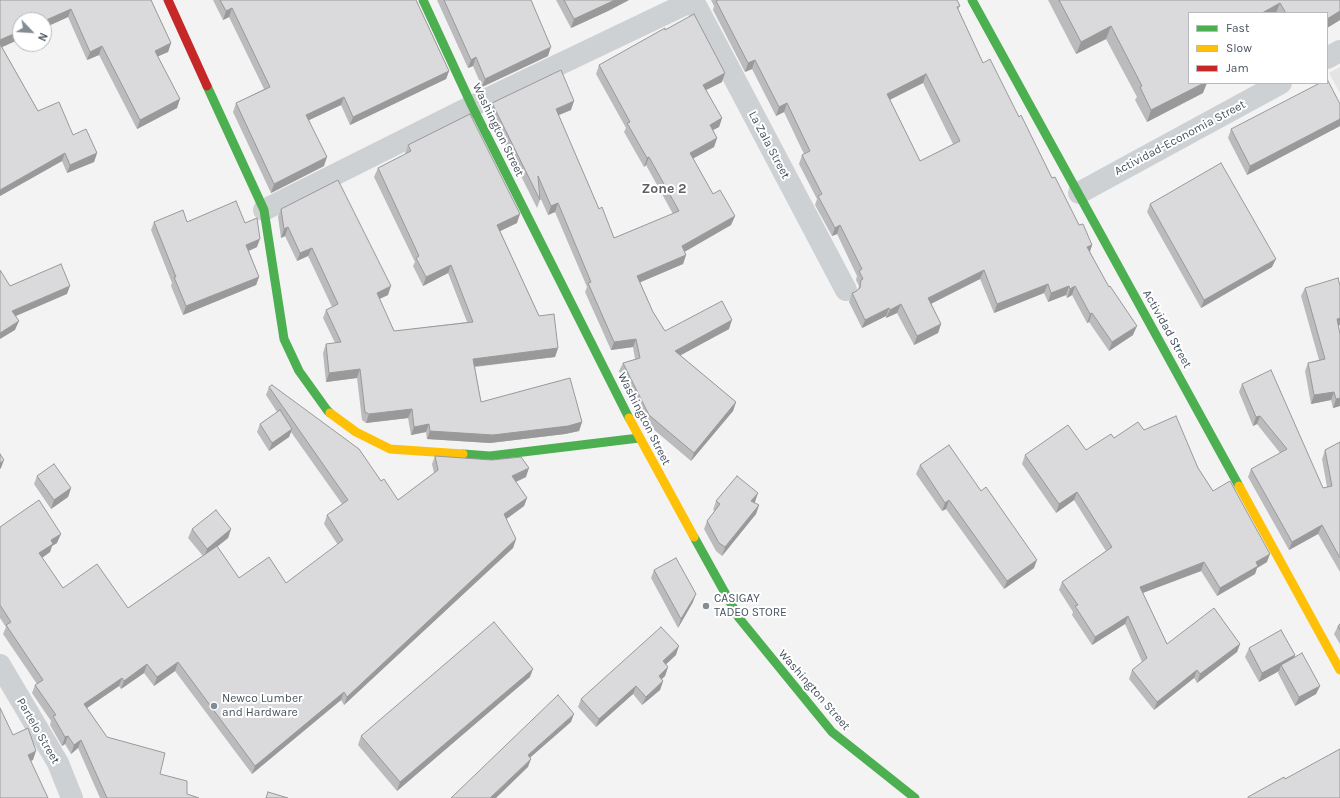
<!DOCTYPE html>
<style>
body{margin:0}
#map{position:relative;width:1340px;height:798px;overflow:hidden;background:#f3f3f3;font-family:Karla,sans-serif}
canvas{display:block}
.legend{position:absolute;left:1188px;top:12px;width:140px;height:72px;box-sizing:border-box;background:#fff;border:1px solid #b5bac0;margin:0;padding:5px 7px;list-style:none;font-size:12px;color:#475361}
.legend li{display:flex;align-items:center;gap:8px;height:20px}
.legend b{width:20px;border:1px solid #b5bac0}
.north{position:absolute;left:12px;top:12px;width:40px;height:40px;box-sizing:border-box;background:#fff;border:1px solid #b5bac0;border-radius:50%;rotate:115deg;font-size:11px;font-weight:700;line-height:16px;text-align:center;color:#475361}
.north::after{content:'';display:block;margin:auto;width:14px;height:18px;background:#838b94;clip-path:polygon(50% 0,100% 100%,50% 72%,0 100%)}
</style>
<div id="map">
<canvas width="1340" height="798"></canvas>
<ul class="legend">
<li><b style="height:5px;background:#4caf50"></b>Fast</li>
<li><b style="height:5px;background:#ffc107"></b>Slow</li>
<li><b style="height:5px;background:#c62828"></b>Jam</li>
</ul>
<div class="north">N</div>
</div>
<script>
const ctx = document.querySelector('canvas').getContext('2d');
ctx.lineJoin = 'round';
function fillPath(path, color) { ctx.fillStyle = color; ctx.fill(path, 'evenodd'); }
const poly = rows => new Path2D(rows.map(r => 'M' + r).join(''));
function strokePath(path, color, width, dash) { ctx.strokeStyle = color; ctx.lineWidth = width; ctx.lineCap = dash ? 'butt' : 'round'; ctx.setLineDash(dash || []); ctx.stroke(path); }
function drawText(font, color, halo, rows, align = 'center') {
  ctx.font = font + ' Karla,sans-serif'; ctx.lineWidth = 4; ctx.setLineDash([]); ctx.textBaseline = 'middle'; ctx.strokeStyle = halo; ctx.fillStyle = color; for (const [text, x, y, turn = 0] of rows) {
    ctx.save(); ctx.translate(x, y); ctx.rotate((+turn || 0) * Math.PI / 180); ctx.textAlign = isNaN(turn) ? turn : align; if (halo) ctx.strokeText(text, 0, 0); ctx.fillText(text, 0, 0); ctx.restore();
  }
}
fillPath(poly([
 [1340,67,1340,93,1329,73]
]), '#e4e4e5');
strokePath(poly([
 [693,0,846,290],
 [1327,58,1340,51],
 [1079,193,1281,83],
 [264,210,472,106,694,0],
 [0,665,58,763,72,798]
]), '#ced1d4', 22);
strokePath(poly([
 [423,0,472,106,629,418],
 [972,0,1239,486],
 [207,86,264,210,284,339,299,371,327,410,330,413],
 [463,454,490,456,639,438],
 [694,537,739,618,832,732,915,798]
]), '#4caf50', 9);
strokePath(poly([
 [330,413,356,432,390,449,463,454],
 [629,418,694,537],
 [1239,486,1340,670]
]), '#ffc107', 9);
strokePath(poly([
 [168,0,207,86]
]), '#c62828', 9);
fillPath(poly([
 [0,0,151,0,171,43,168,52,158,56,177,108,137,129,99,55,87,60,68,17,2,47,38,111,73,135,97,153,94,162,67,173,62,161,0,196],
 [213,0,416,0,449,71,446,79,350,125,341,105,309,120,324,166,271,193,233,112,236,103,264,89,229,17,223,20],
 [437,0,531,0,548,56,482,87,473,66,468,68],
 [556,0,629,0,608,11,571,28],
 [711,0,957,0,960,6,958,10,983,63,1019,117,1052,178,1079,225,1092,245,1090,252,1133,335,1109,351,1089,322,1087,323,1072,295,1067,298,1066,295,1048,302,1044,293,994,313,980,279,931,303,941,324,938,333,914,345,897,313,886,318,886,316,862,328,849,302,852,293,855,292,858,289,859,286,856,280,857,276,837,234,832,236,815,205,817,199,799,164,802,155,804,154,784,112,776,116,752,69,745,72,713,10,714,6],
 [923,83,953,144,920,161,890,100],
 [1048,0,1340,0,1340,20,1327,28,1327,13,1189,13,1203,93,1147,122,1135,100,1137,97,1106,39,1076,54],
 [665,30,722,82,706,90,722,118,719,127,713,130,717,138,714,147,693,158,713,194,735,216,731,225,684,252,686,255,683,264,640,282,653,312,665,331,729,329,680,355,736,402,733,411,691,461,646,423,619,371,623,363,635,359,633,347,611,350,585,292,587,287,555,212,548,215,540,197,540,200,537,208,489,112,492,103,571,110,558,115,599,209,614,238,673,214,646,165,644,167,624,132,626,128,596,74,599,65],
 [1340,104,1340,126,1247,175,1228,138,1231,129],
 [408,145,517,223,500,231,539,316,558,348,555,357,475,367,481,402,582,422,579,431,565,434,490,443,427,439,426,432,411,435,408,418,366,423,362,420,357,378,326,382,323,353,326,344,335,343,323,318,326,310,332,307,308,256,297,261,285,236,281,238,278,217,281,209,388,295,379,299,394,331,467,322,448,273,423,286,413,266,415,262,374,177,378,168,406,154,405,153],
 [1150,204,1272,267,1201,308,1147,212],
 [154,222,187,222,245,223,257,247,249,251,259,277,256,285,183,315,171,286,172,283,151,230],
 [1305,288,1340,325,1339,326,1340,334,1340,406,1333,408,1331,400,1311,404,1305,371,1308,363,1319,360,1301,296],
 [1242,384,1323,488,1327,487,1322,459,1325,450,1340,442,1340,572,1318,534,1289,550,1248,477,1251,469,1280,453,1257,424,1253,426,1239,392],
 [269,387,381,481,398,500,434,473,432,464,435,456,526,477,516,482,527,498,524,506,506,519,516,539,513,548,344,705,341,700,252,774,175,671,154,686,144,673,121,689,119,686,87,708,107,737,187,794,199,798,100,798,78,748,71,754,65,744,62,746,50,725,51,721,32,693,35,685,37,684,3,634,6,627,0,618,0,527,57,543,52,546,50,552,42,558,63,588,128,608,203,556,188,538,192,529,231,529,228,538,217,547,239,578,286,583,338,545,324,524,327,515,342,504,291,432,289,437,269,451,257,432,260,424,277,412,266,395],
 [1144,430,1198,468,1213,491,1267,562,1257,568,1255,574,1217,596,1201,571,1143,593,1167,644,1240,644,1237,652,1197,683,1194,678,1154,710,1129,679,1132,670,1142,662,1125,624,1092,645,1072,615,1073,612,1059,590,1062,582,1106,551,1074,500,1056,513,1022,464,1025,455,1086,450,1114,438],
 [920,465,1034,568,1004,589,946,509,942,511,916,474],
 [37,476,71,488,68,497,51,509,34,484],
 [716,501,755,502,754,503,759,505,756,514,722,556,716,551,704,529,707,521,715,511,713,510],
 [654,570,693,602,678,628,651,578],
 [1340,624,1340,644,1334,634,1338,626],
 [1249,648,1295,655,1294,657,1320,686,1316,694,1295,706,1278,673,1279,671,1259,682,1245,657],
 [676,655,666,664,668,667,665,676,661,679,663,681,660,690,642,705,633,694,596,727,578,707,581,699],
 [530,677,397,791,358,745,361,736]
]), '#bbbbbd');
fillPath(poly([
 [615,0,629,0,608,11,571,28,574,19],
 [1280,3,1276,13,1262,13],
 [232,8,229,17,223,20,226,11],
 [71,9,68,17,44,28,44,21],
 [1340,11,1340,20,1327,28,1327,19],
 [1111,26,1106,39,1076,54,1081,42],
 [20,31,20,39,0,48,0,40],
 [171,43,168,52,152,59,155,51],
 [102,46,99,55,87,60,90,52],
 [551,47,548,56,482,87,485,79],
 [476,57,473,66,468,68,471,60],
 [755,60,752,69,745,72,748,63],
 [449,71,446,79,350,125,353,117],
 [725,73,722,82,700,93,703,85],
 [926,74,923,83,883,103,887,94],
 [1204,83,1207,83,1203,93,1147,122,1151,110],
 [344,97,341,105,303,123,306,115],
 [180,99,177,108,137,129,140,120],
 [574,101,571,110,552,118,556,109],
 [787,103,784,112,776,116,779,107],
 [722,118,719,127,707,133,710,125],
 [1340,119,1340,126,1247,175,1250,166],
 [717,138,714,147,687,162,690,153],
 [65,153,62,161,0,196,0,190],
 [97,153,94,162,67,173,70,165],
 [327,157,324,166,271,193,274,184],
 [649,157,646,165,644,167,647,158],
 [558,203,555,212,548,215,551,206],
 [520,214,517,223,494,234,497,225],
 [735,216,731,225,679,255,682,246],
 [840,225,837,234,832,236,835,228],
 [288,227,285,236,281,238,284,229],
 [260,239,257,247,243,253,246,245],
 [1092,245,1089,254,1087,247],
 [312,248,308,256,297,261,300,253],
 [686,255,683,264,634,285,637,276],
 [1276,259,1272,267,1201,308,1204,300],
 [451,265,448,273,423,286,426,277],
 [984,270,980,279,925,307,928,298],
 [259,277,256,285,183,315,186,306],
 [1048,284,1044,293,994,313,997,304],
 [70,286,67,294,9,319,12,311],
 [391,286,388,295,373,302,377,293],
 [1069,286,1066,295,1048,302,1051,293],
 [1075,286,1072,295,1067,298,1070,289],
 [901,304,897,313,886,318,890,310],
 [889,308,886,316,862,328,865,320],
 [1092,313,1089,322,1087,323,1090,314],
 [1340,318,1340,325,1334,327,1337,319],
 [732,320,729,329,672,360,675,351],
 [19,321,15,330,0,339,0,333],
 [941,324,938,333,914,345,917,336],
 [1137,326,1133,335,1109,351,1112,342],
 [636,339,633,347,611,350,614,342],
 [558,348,555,357,470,367,473,359],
 [360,369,357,378,326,382,329,373],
 [1334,392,1331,400,1311,404,1314,395],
 [1340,398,1340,406,1333,408,1336,399],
 [736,402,733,411,691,461,694,453],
 [412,409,408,418,366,423,369,414],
 [1260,416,1257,424,1253,426,1256,417],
 [582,422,579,431,565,434,490,443,427,439,430,431],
 [429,424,426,432,411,435,414,427],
 [292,429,289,437,269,451,272,443],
 [4,460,1,468,0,469,0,463],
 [529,468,526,477,509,485,512,476],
 [71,488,68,497,51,509,54,500],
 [1077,492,1074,500,1056,513,1059,504],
 [758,493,755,502,748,510,751,501],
 [527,498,524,506,501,523,504,514],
 [949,500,946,509,942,511,945,503],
 [759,505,756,514,722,556,725,547],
 [1322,525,1318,534,1289,550,1292,542],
 [231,529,228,538,204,557,207,549],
 [61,534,57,543,52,546,50,552,36,562,39,553,51,540],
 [516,539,513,548,344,705,347,697],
 [1270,554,1267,562,1257,568,1255,574,1217,596,1220,588,1256,562],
 [1037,560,1034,568,1004,589,1007,581],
 [1204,562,1201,571,1137,595,1140,587],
 [696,594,693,602,678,628,681,619],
 [1128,616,1125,624,1092,645,1095,637],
 [1240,644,1237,652,1197,683,1200,674],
 [679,646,676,655,660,670,663,661],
 [1295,655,1292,664,1281,665,1279,671,1259,682,1262,673],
 [178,662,175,671,154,686,157,677],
 [147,664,144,673,121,689,124,681],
 [668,667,665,676,656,685,659,676],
 [533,669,530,677,397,791,400,782],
 [1197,670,1194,678,1154,710,1157,702],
 [122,678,119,686,81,712,84,704],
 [663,681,660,690,642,705,646,697],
 [636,686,633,694,596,727,599,719],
 [1320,686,1316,694,1295,706,1299,697],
 [344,692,341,700,252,774,255,766],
 [574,714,571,722,524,763,528,755],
 [68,736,65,744,62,746,65,737],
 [81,740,78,748,71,754,74,745],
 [36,751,33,760,25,764,28,755],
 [531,759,528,767,496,798,490,798]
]), '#99999a');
const building = poly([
 [0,0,151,0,171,43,155,51,180,99,140,120,102,46,90,52,71,9,44,21,44,20,20,20,20,31,0,40,0,0],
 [220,0,416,0,449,71,353,117,344,97,306,115,327,157,274,184,236,103,270,87,232,8,226,11,220,0],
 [444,0,531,0,551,47,485,79,476,57,471,60,444,0],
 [564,0,615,0,574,19,564,0],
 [718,0,957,0,960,6,957,7,983,63,990,59,1019,117,1021,115,1052,178,1055,177,1079,225,1083,224,1092,245,1087,247,1109,287,1110,286,1137,326,1112,342,1092,313,1090,314,1075,286,1070,289,1069,286,1051,293,1048,284,997,304,984,270,928,298,941,324,917,336,901,304,890,310,889,308,865,320,852,293,855,292,860,288,861,280,863,279,859,271,862,269,840,225,835,228,818,196,822,194,802,155,810,151,787,103,779,107,755,60,748,63,716,1,718,0],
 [926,74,960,141,920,161,887,94,926,74],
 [1059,0,1340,0,1340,11,1327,19,1327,13,1286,13,1280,3,1262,13,1189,13,1189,83,1204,83,1151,110,1140,87,1142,86,1111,26,1081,42,1059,0],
 [694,14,725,73,703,85,722,118,710,125,717,138,690,153,713,194,720,190,735,216,682,246,686,255,637,276,653,312,665,331,722,301,732,320,675,351,736,402,694,453,649,415,623,363,640,358,636,339,614,342,588,283,591,282,558,203,551,206,538,176,540,200,492,103,561,70,574,101,556,109,599,209,602,207,614,238,679,211,649,157,647,158,627,123,630,122,599,65,665,28,665,30,694,14],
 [0,44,38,111,59,102,73,135,86,129,97,153,70,165,65,153,0,190,0,44],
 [1327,79,1340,104,1340,119,1250,166,1231,129,1320,83,1327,83,1327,79],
 [470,114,520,214,497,225,539,316,554,314,558,348,473,359,481,402,570,378,582,422,568,426,493,435,430,431,429,424,414,427,412,409,369,414,365,412,360,369,329,373,326,344,341,342,326,310,338,304,312,248,300,253,288,227,284,229,281,209,338,180,391,286,377,293,394,331,473,322,451,265,426,277,416,258,419,256,378,168,411,151,408,145,470,114],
 [1221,163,1276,259,1204,300,1150,204,1221,163],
 [236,201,245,223,257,218,260,239,246,245,259,277,186,306,174,277,176,277,154,222,183,210,187,222,236,201],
 [61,264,70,286,12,311,19,321,0,333,0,270,10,286,61,264],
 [1338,278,1340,286,1340,318,1337,319,1340,334,1340,398,1336,399,1334,392,1314,395,1308,363,1325,359,1305,288,1338,278],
 [1271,370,1323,488,1332,486,1325,450,1340,442,1340,558,1322,525,1292,542,1251,469,1287,449,1260,416,1256,417,1242,384,1271,370],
 [272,385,359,449,381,481,384,479,398,500,438,470,435,456,492,460,521,457,529,468,512,476,527,498,504,514,516,539,347,697,344,692,255,766,178,662,157,677,147,664,124,681,122,678,84,704,107,737,165,753,160,774,187,781,187,794,199,798,107,798,81,740,74,745,68,736,65,737,53,716,56,715,35,685,43,680,6,625,11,622,0,605,0,527,39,500,61,534,51,540,53,544,39,553,63,588,97,564,128,608,217,546,239,578,269,557,286,583,343,540,327,515,348,500,269,387,272,385],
 [280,410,292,429,272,443,260,424,280,410],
 [1176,416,1198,468,1213,491,1230,481,1270,554,1256,562,1258,566,1220,588,1204,562,1140,587,1167,644,1214,608,1240,644,1200,674,1197,670,1157,702,1132,670,1147,658,1128,616,1095,637,1075,606,1078,605,1062,582,1112,547,1077,492,1059,504,1025,455,1068,425,1086,450,1111,434,1114,438,1138,422,1144,430,1176,416],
 [949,445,981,491,986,487,1037,560,1007,581,949,500,945,503,920,465,949,445],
 [0,454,4,460,0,463,0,454],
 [54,464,71,488,54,500,37,476,54,464],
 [737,476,758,493,751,501,759,505,725,547,719,543,707,521,720,504,716,501,737,476],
 [216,510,231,529,207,549,192,529,216,510],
 [676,558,696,594,681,619,654,570,676,558],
 [494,622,533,669,400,782,361,736,494,622],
 [1340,624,1340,630,1338,626,1340,624],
 [661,627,679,646,663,661,668,667,659,676,663,681,646,697,636,686,599,719,581,699,661,627],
 [1281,630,1295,655,1262,673,1249,648,1281,630],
 [1302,653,1320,686,1299,697,1281,665,1302,653],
 [558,695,574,714,528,755,531,759,490,798,451,798,558,695],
 [0,708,13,735,28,728,36,751,28,755,48,798,0,798,0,708],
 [1340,749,1340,798,1248,798,1248,797,1284,777,1285,779,1340,749],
 [268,792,288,798,266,798,268,792]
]);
fillPath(building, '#dadadc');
strokePath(building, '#99999a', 1);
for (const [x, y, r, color] of [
 [706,606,4,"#838b94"],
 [214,706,4,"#838b94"]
]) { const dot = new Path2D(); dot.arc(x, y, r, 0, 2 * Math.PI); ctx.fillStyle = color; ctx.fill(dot); strokePath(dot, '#fff', 1.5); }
drawText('12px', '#475361', '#fff', [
 ["Washington Street",498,130,64],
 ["Actividad-Economia Street",1180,138,-28],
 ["La Zala Street",769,145,62],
 ["Actividad Street",1167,329,61],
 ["Washington Street",644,419,63],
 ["Washington Street",814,690,49],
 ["Partelo Street",38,731,60]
]);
drawText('12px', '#475361', '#fff', [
 ["CASIGAY",714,599],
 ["TADEO STORE",714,613],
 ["Newco Lumber",222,699],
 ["and Hardware",222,713]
], 'left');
drawText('bold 14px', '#5d6167', '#fff', [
 ["Zone 2",664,189]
]);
</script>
